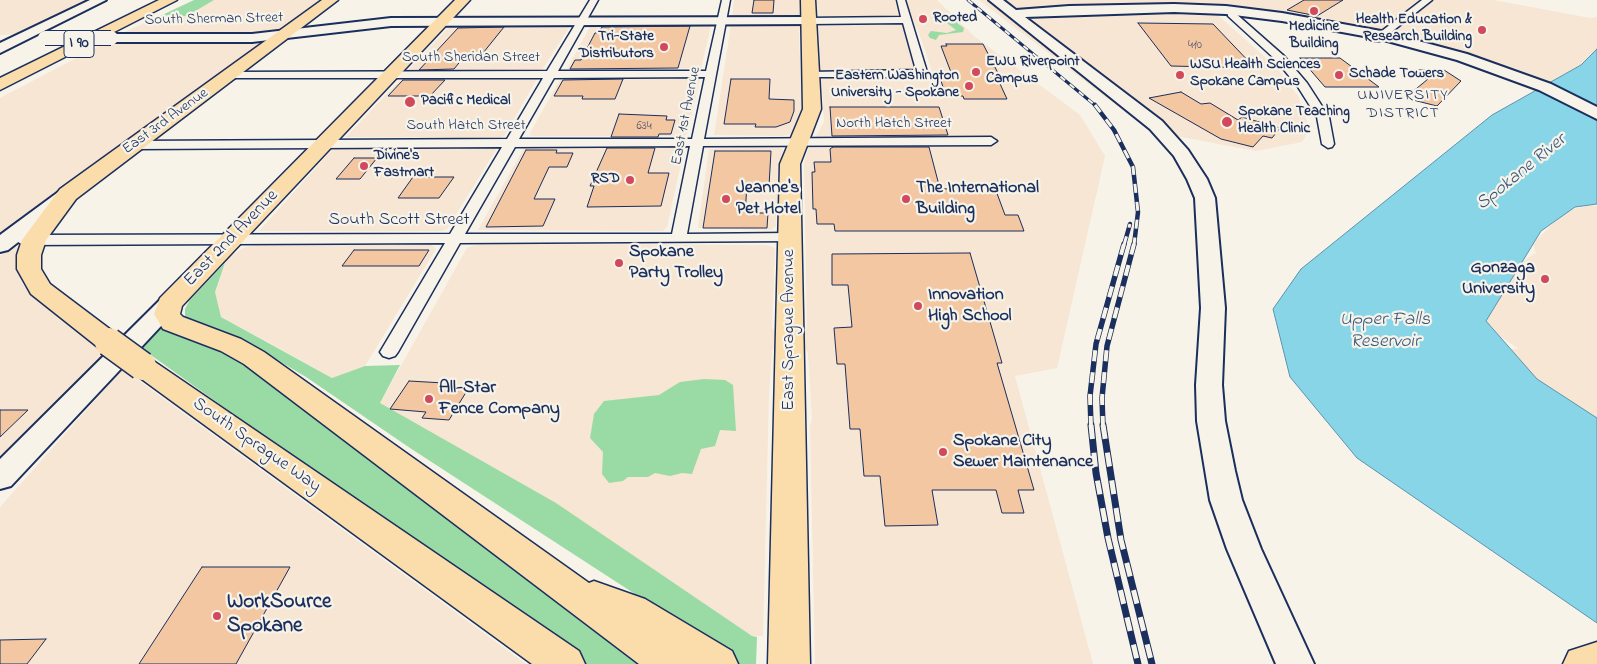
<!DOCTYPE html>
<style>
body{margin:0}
canvas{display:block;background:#f7f3e8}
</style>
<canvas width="1597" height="664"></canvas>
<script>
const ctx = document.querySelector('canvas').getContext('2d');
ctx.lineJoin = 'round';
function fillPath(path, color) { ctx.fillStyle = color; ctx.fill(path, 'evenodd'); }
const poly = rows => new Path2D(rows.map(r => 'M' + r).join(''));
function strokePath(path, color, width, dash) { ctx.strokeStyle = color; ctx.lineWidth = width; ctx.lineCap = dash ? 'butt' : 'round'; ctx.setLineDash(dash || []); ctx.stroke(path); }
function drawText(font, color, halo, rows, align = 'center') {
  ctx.font = font + ' "Indie Flower",sans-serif'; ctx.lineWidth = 4.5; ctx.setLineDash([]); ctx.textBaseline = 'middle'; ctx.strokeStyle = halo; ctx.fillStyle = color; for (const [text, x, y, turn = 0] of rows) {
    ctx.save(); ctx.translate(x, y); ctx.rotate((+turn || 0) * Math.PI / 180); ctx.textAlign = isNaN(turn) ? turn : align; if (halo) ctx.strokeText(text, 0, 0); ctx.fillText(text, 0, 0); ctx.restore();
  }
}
fillPath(poly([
 [0,0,92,0,20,34,0,35],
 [214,0,331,0,283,36,118,35,160,16,187,16],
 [734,0,800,0,799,16,732,17],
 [816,0,895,0,901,19,910,19,906,0,937,0,974,36,1080,115,1105,156,1057,368,1015,376,1093,664,815,664,810,427,812,418,808,353,802,345,802,337,807,327,804,163,807,152,824,122,822,85,819,80,828,77,922,76,930,74,932,71,918,30,912,25,903,24,917,70,820,71,819,30,816,28,815,16,817,13],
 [979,0,1493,0,1590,18,1597,17,1597,50,1581,65,1550,82,1517,69,1420,41,1280,13,1200,4,1220,17,1277,68,1298,96,1310,129,1302,142,1256,151,1150,131],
 [794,24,802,26,799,31,799,46,801,77,804,79,801,85,802,117,793,134,782,136,714,135,731,25],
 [566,25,570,26,542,70,408,70,450,26],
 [591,25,707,25,711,26,701,68,567,69],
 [262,40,267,41,0,236,0,98,109,41],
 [538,77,505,135,500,138,346,137,402,78],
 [561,78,696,77,700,79,687,134,684,136,531,136,530,133],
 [768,145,779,147,783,150,778,168,776,226,771,230,698,228,709,149],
 [339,147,494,147,496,150,447,229,442,231,259,231,332,150],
 [679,147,684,150,667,227,663,231,478,230,524,148],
 [1587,206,1597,206,1597,562,1357,349,1519,349,1497,334,1482,319,1518,264,1536,253,1533,244,1565,211],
 [478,244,768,245,775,248,772,328,777,333,778,343,772,351,769,393,763,636,752,636,380,403,467,248],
 [432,245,436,249,365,366,333,378,220,316,215,292,227,259,243,248,255,245],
 [19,247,21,248,19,273,21,282,34,298,109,353,0,461,0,256,12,248],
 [123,369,526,664,0,664,0,507]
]), '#f6e6d3');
fillPath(poly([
 [194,0,214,0,187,16,160,16],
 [942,13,959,21,957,23,964,28,963,32,939,35,936,40,930,38,928,35,931,31,947,33,956,30,943,20],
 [225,263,215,292,221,317,332,378,365,366,400,365,380,403,556,503,752,636,757,637,756,664,739,664,716,650,712,644,410,448,306,377,239,337,190,320,185,316,185,309,189,301],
 [161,328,168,328,228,349,651,664,583,664,141,348,155,331],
 [704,379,725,380,733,385,736,431,720,430,715,446,701,449,692,474,682,473,670,476,655,473,648,477,628,477,623,481,609,483,602,474,603,452,590,438,594,414,604,401,659,395,680,382]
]), '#9adba5');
const water = poly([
 [1597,49,1597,204,1575,207,1541,231,1486,321,1537,379,1597,418,1597,623,1357,458,1290,377,1273,309,1301,269,1492,115,1581,65,1597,49]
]);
fillPath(water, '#88d5e7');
strokePath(water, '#5c93b0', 1);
const building = poly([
 [754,0,774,0,773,13,752,13,754,0],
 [1304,0,1343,0,1317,16,1287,10,1304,0],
 [1138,23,1213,24,1255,68,1171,66,1138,23],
 [690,26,678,68,570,69,575,60,581,60,595,33,598,33,602,27,690,26],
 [504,27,479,58,463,58,454,69,419,70,458,28,504,27],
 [946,44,983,44,999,75,996,75,1007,99,964,99,963,96,946,96,940,78,952,75,941,46,947,46,946,44],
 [1300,58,1340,58,1379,87,1325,87,1300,58],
 [1409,70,1444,70,1461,81,1437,106,1405,98,1428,79,1408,74,1409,70],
 [623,79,615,99,582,99,583,96,554,96,563,80,623,79],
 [731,79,770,79,769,99,794,100,794,111,790,122,776,127,755,127,756,124,724,124,731,79],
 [403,80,445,80,430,96,388,96,403,80],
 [1181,92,1201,104,1210,103,1238,120,1242,117,1280,128,1272,138,1263,136,1253,147,1221,139,1149,98,1181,92],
 [830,107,939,107,948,135,832,136,830,107],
 [619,114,667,116,666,120,675,120,671,134,659,134,658,137,611,137,619,114],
 [833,147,929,147,940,189,995,188,1005,215,1018,215,1024,231,835,231,834,224,817,224,816,209,813,209,812,172,815,172,814,162,831,162,830,149,833,147],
 [607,148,655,148,648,173,669,173,661,206,587,207,594,186,590,186,607,148],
 [526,150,557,150,556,153,573,153,567,167,549,167,534,199,555,199,543,226,486,227,526,150],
 [715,151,771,151,769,186,747,186,745,213,768,213,767,228,703,228,715,151],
 [354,158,377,158,360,179,336,179,354,158],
 [413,177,454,177,439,198,398,198,413,177],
 [354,250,429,250,419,266,342,266,354,250],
 [970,253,1002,363,997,363,1034,490,1018,490,1024,513,1002,513,996,490,932,490,938,525,885,526,880,476,864,476,860,429,850,429,845,364,837,364,834,328,852,327,848,285,832,285,832,254,970,253],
 [409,381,444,383,442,387,468,389,449,420,422,418,426,412,390,409,409,381],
 [0,410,28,410,0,437,0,410],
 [202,567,290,567,236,664,139,664,202,567],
 [46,639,27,664,0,664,0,640,46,639]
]);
fillPath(building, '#f2c7a1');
strokePath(building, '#1b2f5e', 1);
const street = poly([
 [590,0,598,0,558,71,706,71,722,0,730,0,704,139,991,137,997,141,991,145,703,146,687,234,790,233,798,238,795,241,460,243,398,352,395,356,389,358,383,356,380,352,445,243,23,245,15,240,23,235,450,234,502,147,135,149,129,145,135,141,507,139,543,78,230,78,225,75,230,72,547,71,590,0],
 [705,77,692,139,519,139,554,78,705,77],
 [690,146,672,234,465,234,515,147,690,146],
 [897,0,905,0,927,72,926,74,910,77,806,77,806,73,810,72,916,70,903,23,809,24,804,21,809,18,901,17,897,0],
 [1422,0,1432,0,1380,41,1374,41,1374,37,1422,0],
 [1228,12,1234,12,1284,56,1307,83,1329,117,1334,144,1332,147,1328,148,1322,144,1317,117,1298,87,1276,60,1228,16,1228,12]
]);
const secondary = poly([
 [90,0,106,0,0,53,0,43,90,0],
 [989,0,1003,0,1016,10,1069,6,1174,4,1226,6,1282,13,1381,31,1467,54,1551,84,1597,107,1597,119,1539,90,1457,60,1380,39,1282,21,1226,14,1174,12,1025,17,1162,121,1188,150,1207,179,1215,198,1225,308,1222,385,1225,421,1235,471,1242,500,1261,549,1314,664,1276,664,1227,549,1210,500,1197,421,1196,385,1201,308,1195,198,1187,179,1174,156,1150,129,989,0],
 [809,17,816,21,814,24,391,26,252,42,111,42,104,38,111,34,252,34,391,18,809,17],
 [68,188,75,190,78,194,75,198,8,250,0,252,0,235,61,190,68,188],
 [169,297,177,299,181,304,177,309,11,486,0,489,0,459,161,299,169,297]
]);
const primary = poly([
 [322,0,338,0,76,199,46,240,41,255,41,269,50,284,119,336,123,342,119,348,109,351,99,348,31,294,17,269,17,255,22,240,60,189,322,0],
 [455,0,470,0,182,306,180,314,183,317,241,339,264,352,589,583,594,581,645,599,732,651,738,664,639,664,244,364,221,351,163,329,154,314,160,298,455,0],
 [801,0,815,0,821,109,800,164,810,664,768,664,780,164,803,109,801,0],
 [142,357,152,360,579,651,585,664,532,664,132,372,128,366,132,360,142,357]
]);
const highway = poly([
 [159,0,177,0,0,90,0,78,159,0],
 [1597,642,1597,664,1563,664,1569,651,1597,642]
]);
strokePath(street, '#1b2f5e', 3);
strokePath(secondary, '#1b2f5e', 4);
strokePath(primary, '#1b2f5e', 3);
strokePath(highway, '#1b2f5e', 3);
fillPath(street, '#f7f3e8');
fillPath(secondary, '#f7f3e8');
fillPath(primary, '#fbddab');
fillPath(highway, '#fbddab');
const railFar3 = poly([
 [968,0,1096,106]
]);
const railFar2 = poly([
 [1095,105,1114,130,1133,167,1138,212,1134,245],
 [1124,245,1130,224]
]);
const railFar1 = poly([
 [1091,427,1090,396,1096,344,1124,244],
 [1103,427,1102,398,1107,346,1134,244]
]);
const rail = poly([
 [1091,425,1096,473,1108,538,1138,664],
 [1103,425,1121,540,1152,664]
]);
strokePath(railFar3, '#1b2f5e', 3);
strokePath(railFar2, '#1b2f5e', 4.5);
strokePath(railFar1, '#1b2f5e', 5.5);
strokePath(rail, '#1b2f5e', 7);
strokePath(railFar3, '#f7f3e8', 2, [6]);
strokePath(railFar2, '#f7f3e8', 3, [9]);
strokePath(railFar1, '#f7f3e8', 4, [11]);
strokePath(rail, '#f7f3e8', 5, [14]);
const secondaryBridge = poly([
 [45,38,111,38]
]);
const primaryBridge = poly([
 [109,342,142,366]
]);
strokePath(secondaryBridge, '#1b2f5e', 16, []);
strokePath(primaryBridge, '#1b2f5e', 31, []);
strokePath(secondaryBridge, '#f7f3e8', 14);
strokePath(primaryBridge, '#fbddab', 28);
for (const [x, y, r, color] of [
 [1314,11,5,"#d1495b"],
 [923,19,5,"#d1495b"],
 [1482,30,5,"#d1495b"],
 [664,47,5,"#d1495b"],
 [976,72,5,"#d1495b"],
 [1180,75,5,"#d1495b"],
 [1339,75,5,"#d1495b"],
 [969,86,5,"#d1495b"],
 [410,102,6,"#d1495b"],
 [1227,122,6,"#d1495b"],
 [364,166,5,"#d1495b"],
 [630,180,5,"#d1495b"],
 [726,199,5,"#d1495b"],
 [906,199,5,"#d1495b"],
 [619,263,5,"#d1495b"],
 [1545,279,5,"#d1495b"],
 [918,306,5,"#d1495b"],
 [429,399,5,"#d1495b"],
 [943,452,5,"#d1495b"],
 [217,616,5,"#d1495b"]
]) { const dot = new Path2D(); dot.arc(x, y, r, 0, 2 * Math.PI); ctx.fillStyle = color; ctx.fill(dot); strokePath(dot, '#f7f3e8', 2); }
drawText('12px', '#51556f', null, [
 ["410",1195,46],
 ["634",644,127]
]);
drawText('bold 15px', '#1b2f5e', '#f7f3e8', [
 ["Rooted",933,19],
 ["Health Education &",1472,21,"right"],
 ["Research Building",1472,38,"right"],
 ["Medicine",1314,28,"center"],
 ["Building",1314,45,"center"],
 ["Tri-State",654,38,"right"],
 ["Distributors",654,55,"right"],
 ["EWU Riverpoint",986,63],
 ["Campus",986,80],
 ["WSU Health Sciences",1190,66],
 ["Spokane Campus",1190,83],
 ["Schade Towers",1349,75],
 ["Eastern Washington",959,77,"right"],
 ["University - Spokane",959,94,"right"],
 ["Pacific Medical",421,102],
 ["Spokane Teaching",1238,113],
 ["Health Clinic",1238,130],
 ["Divine's",374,157],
 ["Fastmart",374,174],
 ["RSD",620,180,"right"]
], 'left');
drawText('15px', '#1b2f5e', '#f7f3e8', [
 ["South Sherman Street",214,20,-1],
 ["South Sheridan Street",471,59],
 ["East 1st Avenue",687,116,-79],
 ["East 3rd Avenue",166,122,-36],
 ["North Hatch Street",894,125],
 ["South Hatch Street",466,127]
]);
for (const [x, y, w] of [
 [79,44,30]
]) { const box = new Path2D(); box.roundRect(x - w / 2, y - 13.5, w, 27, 4); ctx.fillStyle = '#f7f3e8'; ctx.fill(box); strokePath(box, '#1b2f5e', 1); }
drawText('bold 16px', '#1b2f5e', null, [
 ["I 90",79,44]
]);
ctx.letterSpacing = '1px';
drawText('16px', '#1b2f5e', '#f7f3e8', [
 ["UNIVERSITY",1403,96],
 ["DISTRICT",1403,114]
]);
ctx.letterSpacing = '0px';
drawText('bold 18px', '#1b2f5e', '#f7f3e8', [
 ["Jeanne's",736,189],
 ["Pet Hotel",736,210],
 ["The International",916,189],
 ["Building",916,210],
 ["Spokane",629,253],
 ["Party Trolley",629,274],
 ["Gonzaga",1535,269,"right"],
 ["University",1535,290,"right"],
 ["Innovation",928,296],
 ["High School",928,317],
 ["All-Star",439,389],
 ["Fence Company",439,410],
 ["Spokane City",953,442],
 ["Sewer Maintenance",953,463]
], 'left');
drawText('18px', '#1b2f5e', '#f7f3e8', [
 ["South Scott Street",399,221],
 ["East 2nd Avenue",232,239,-46],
 ["East Sprague Avenue",790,330,-90],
 ["South Sprague Way",256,446,35]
]);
drawText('italic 19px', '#365880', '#f7f3e8', [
 ["Spokane River",1522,173,-39],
 ["Upper Falls",1385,321],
 ["Reservoir",1385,343]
]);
drawText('bold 21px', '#1b2f5e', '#f7f3e8', [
 ["WorkSource",227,604],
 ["Spokane",227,628]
], 'left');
</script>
